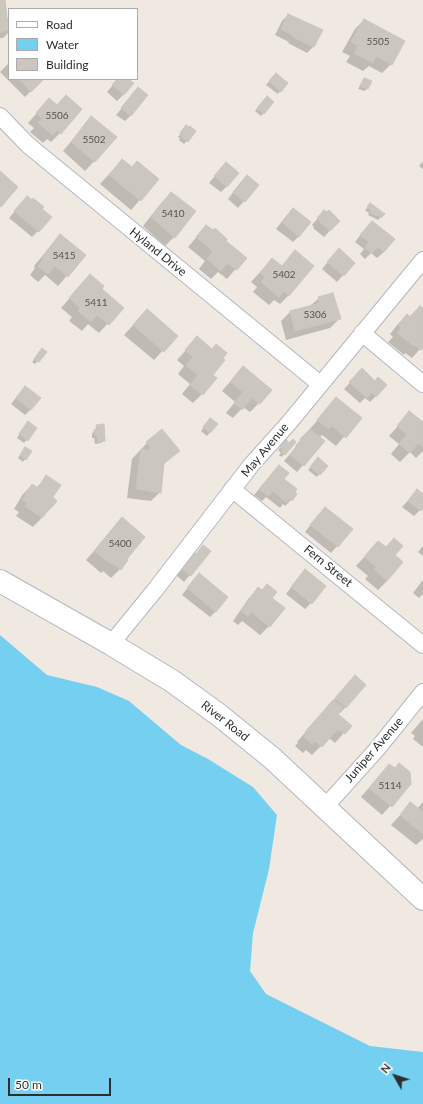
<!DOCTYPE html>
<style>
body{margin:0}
#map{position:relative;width:423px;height:1104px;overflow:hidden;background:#efe9e1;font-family:Lato,sans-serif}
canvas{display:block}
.legend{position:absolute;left:8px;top:8px;width:130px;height:72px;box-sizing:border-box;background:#fff;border:1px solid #ababab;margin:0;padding:5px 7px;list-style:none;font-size:12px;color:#2e2e2e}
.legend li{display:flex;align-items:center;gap:8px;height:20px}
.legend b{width:20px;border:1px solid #ababab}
.north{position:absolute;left:375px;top:1056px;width:40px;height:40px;-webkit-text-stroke:3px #fff;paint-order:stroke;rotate:309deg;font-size:11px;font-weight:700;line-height:16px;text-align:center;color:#2e2e2e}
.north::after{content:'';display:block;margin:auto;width:14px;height:18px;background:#2e2e2e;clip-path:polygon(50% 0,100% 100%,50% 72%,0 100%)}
.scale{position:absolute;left:8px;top:1078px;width:103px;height:18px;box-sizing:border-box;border:2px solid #2e2e2e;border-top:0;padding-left:5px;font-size:12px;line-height:14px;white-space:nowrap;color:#2e2e2e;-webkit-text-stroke:3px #fff;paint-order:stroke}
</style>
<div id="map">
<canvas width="423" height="1104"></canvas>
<ul class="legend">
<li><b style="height:5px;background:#fff"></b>Road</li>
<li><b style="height:11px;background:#75cff0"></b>Water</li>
<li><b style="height:11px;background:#cbc7bf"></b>Building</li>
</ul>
<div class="north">N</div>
<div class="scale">50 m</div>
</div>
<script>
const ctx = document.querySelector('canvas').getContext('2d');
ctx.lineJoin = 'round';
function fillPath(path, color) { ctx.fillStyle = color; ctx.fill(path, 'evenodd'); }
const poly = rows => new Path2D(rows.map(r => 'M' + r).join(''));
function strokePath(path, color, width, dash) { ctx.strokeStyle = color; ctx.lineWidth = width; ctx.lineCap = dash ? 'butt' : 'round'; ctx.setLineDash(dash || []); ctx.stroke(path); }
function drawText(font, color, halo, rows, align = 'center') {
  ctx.font = font + ' Lato,sans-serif'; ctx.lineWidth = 4; ctx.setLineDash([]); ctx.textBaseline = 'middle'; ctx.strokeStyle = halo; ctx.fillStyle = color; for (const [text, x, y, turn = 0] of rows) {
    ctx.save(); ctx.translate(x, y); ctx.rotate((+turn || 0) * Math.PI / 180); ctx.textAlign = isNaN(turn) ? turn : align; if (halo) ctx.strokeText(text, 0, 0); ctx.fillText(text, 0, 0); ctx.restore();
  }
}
fillPath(poly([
 [0,635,47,675,97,687,129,701,181,745,208,759,253,787,277,815,269,869,253,933,250,971,266,994,370,1046,423,1052,423,1104,0,1104]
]), '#75cff0');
fillPath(poly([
 [0,0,2,0,6,20,9,19,9,32,3,38,0,38],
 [288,15,322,30,313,47,307,53,288,43,289,42,275,35,282,21],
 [364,20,391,64,382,73,369,66,363,71,346,62,350,56,342,52,355,29],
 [9,63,9,79,43,79,25,97,0,72],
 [273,77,280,91,278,94,266,85],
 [118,79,127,79,123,95,117,101,107,92],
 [364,79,367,88,365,91,358,89],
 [138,89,131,115,125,121,116,115],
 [49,100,60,133,51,142,47,139,43,143,30,132,34,128,28,123],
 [264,100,273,103,261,116,255,111],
 [91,118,116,138,85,171,63,151],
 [184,130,195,132,184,144,179,140,180,138,178,137],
 [122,160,131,168,158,179,131,210,100,184],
 [423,161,423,169,419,166],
 [220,170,227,186,221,192,209,183],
 [241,182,258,185,238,208,228,199],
 [171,193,174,237,165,246,143,226,162,202],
 [27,197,41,209,38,231,32,237,9,218],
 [368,207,381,217,378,220,368,215,369,213,365,210],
 [287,215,299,236,293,242,276,229],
 [318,218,339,221,324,237,313,228,314,227,312,225],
 [206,226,245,258,227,279,218,272,211,279,199,269,205,261,188,247],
 [366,228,384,252,377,258,371,253,365,259,360,254,364,249,355,242],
 [60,235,85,255,58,286,45,275,38,282,30,275,35,268,34,266],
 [295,251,289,295,280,304,274,300,269,305,253,292,257,287,251,282,272,259,281,267],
 [333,256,354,263,337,282,322,269],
 [90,275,100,289,122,308,99,333,88,324,82,331,69,321,72,317,61,308],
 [319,298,339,319,330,328,286,340,281,321,290,312,310,306],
 [420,307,423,310,423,346,412,358,405,353,404,355,388,342,393,337,390,334,398,324,407,315,409,317],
 [147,310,176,336,154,360,124,335],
 [197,338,211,375,202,394,193,403,182,394,190,384,178,374,184,366,177,360],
 [40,352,46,352,35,364,32,362],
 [243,367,259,403,250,412,243,407,233,418,226,413,235,402,222,391],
 [362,370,376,396,370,402,365,398,360,403,344,389],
 [19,394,31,409,25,415,11,404],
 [336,399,360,418,336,446,322,435,319,438,323,441,297,472,284,461,296,447,295,446,310,430,309,430],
 [410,413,423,424,423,451,416,458,410,452,400,462,391,454,399,444,389,436],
 [208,422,216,425,207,436,201,431],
 [25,425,36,428,24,443,17,438],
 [97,426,104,440,101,443,95,444,94,438,92,438,92,434],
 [162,430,179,451,163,465,160,492,151,501,127,498,132,459,147,443],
 [283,444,284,454,282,457,279,455,281,453,278,450],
 [25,448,25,459,23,462,18,458],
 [315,462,319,474,317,477,308,470],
 [279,466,291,500,285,506,283,504,280,508,266,497,262,501,254,495],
 [46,477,52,497,53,506,33,527,16,516,19,512,14,509,23,494,32,485,36,488],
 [417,491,423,495,423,507,414,516,402,507],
 [319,514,351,530,331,553,305,532],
 [122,519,126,560,120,569,111,578,103,571,101,573,86,560],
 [378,542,394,555,387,581,378,590,365,579,368,576,356,566],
 [423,546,423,556,418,552],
 [210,551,184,582,176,575,183,567,178,563,195,555],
 [299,577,311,603,305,609,286,594],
 [423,580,423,594,419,598,413,593],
 [193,581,216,611,210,617,182,595],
 [258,589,283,608,269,626,260,635,242,621,238,625,233,621,249,598],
 [355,676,346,707,340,713,338,712,336,714,350,726,335,743,329,738,312,755,306,750,303,753,295,746,298,743,297,742],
 [423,719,423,747,413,739,415,736,411,733],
 [389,765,410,784,382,815,361,797],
 [423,802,423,839,416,845,391,825,411,803,417,809]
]), '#0003');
const building = poly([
 [0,0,5,0,7,19,9,18,9,30,0,32,0,0],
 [288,14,323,30,314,47,293,37,294,36,281,29,288,14],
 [364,19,405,41,392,65,376,56,373,63,354,53,358,46,351,42,364,19],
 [276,73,288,83,281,92,269,81,276,73],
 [364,78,372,81,368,89,360,86,364,78],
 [19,79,44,79,31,92,19,79],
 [117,79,128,79,134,83,124,95,112,85,117,79],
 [138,87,148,95,131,116,121,108,138,87],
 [66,95,82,109,61,134,57,130,53,135,38,123,42,118,36,113,49,98,57,105,66,95],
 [267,96,274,102,264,114,257,108,267,96],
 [91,116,117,137,95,162,71,142,91,116],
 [186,125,189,127,190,126,196,131,188,142,181,137,182,135,180,133,186,125],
 [122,159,132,167,137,161,159,179,141,201,109,175,122,159],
 [226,162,239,173,227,187,214,176,226,162],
 [0,171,18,187,1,207,0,206,0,171],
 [247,175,259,185,245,202,233,192,247,175],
 [171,192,196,211,175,238,151,217,171,192],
 [27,196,32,200,33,198,44,207,42,209,52,217,39,232,14,211,27,196],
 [370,203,385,214,381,218,377,215,376,216,370,212,371,210,367,207,370,203],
 [293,208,311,222,299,237,282,222,293,208],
 [324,210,327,212,329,210,340,221,330,231,319,221,320,220,317,218,324,210],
 [372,221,395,239,384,252,378,247,372,253,365,248,369,242,360,235,372,221],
 [206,225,213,230,215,228,227,239,226,241,247,258,237,270,227,263,221,271,207,259,213,251,196,237,206,225],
 [60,234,86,255,68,277,55,266,48,274,38,266,44,258,42,257,60,234],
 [339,248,355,263,344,276,327,262,339,248],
 [295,250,314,266,289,296,284,291,279,297,261,282,265,277,260,273,272,258,282,266,295,250],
 [90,274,104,286,102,289,124,308,109,325,97,315,91,322,78,311,80,308,69,298,90,274],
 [333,293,341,319,295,331,290,311,320,303,318,297,333,293],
 [420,306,423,308,423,348,421,350,415,345,414,346,397,333,401,327,398,325,407,314,410,317,420,306],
 [147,309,178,336,164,352,133,325,147,309],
 [197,336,212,349,216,344,227,353,223,358,225,360,213,375,217,378,203,395,190,385,198,375,186,365,193,357,185,350,197,336],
 [42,348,47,352,39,362,34,359,42,348],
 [243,366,272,390,260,404,252,398,242,410,234,403,243,392,230,382,243,366],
 [362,368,375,381,378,377,387,385,376,397,372,392,367,398,349,382,362,368],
 [25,386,41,398,31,410,16,398,25,386],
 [336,397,362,418,346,438,332,426,329,429,317,420,336,397],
 [409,411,423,422,423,447,418,443,410,453,399,444,407,434,397,426,409,411],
 [210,418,218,424,210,433,203,427,210,418],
 [28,421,37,428,28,441,19,434,28,421],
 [104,424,105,441,98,442,97,435,95,435,94,430,97,430,96,425,104,424],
 [162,429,180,451,164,463,161,493,136,489,141,449,150,450,150,447,146,442,162,429],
 [310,429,325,441,304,466,290,455,301,440,300,439,310,429],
 [286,439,289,443,293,439,296,442,285,455,281,451,283,449,280,447,286,439],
 [25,447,32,451,26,460,20,455,25,447],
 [318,457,328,466,320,475,310,467,318,457],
 [279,465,289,473,284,479,297,489,295,492,297,494,292,501,289,498,286,502,273,491,269,496,259,489,279,465],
 [46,475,61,485,53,497,57,501,53,506,52,505,42,518,25,506,27,503,22,500,32,484,38,488,46,475],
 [417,489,423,494,423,508,421,511,408,501,417,489],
 [325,507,353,529,338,547,310,525,325,507],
 [122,517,145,537,127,559,128,560,121,570,112,563,111,564,94,551,122,517],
 [394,538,403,546,395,555,403,562,387,581,374,569,376,567,364,557,378,541,386,547,394,538],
 [203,545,211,551,191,576,182,569,188,561,184,557,190,549,196,554,203,545],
 [305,569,326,586,312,604,291,587,305,569],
 [199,573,228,597,216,612,187,588,199,573],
 [267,584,277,592,272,598,285,608,270,627,251,612,248,616,241,611,258,587,262,590,267,584],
 [355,675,366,685,346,708,335,698,355,675],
 [333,700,343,708,338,714,352,726,345,734,338,729,322,747,315,741,312,744,304,737,307,733,305,732,333,700],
 [399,763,410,772,411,784,392,807,369,788,389,764,395,768,399,763],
 [410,802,423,812,423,834,400,815,410,802]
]);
fillPath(building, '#cbc7bf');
strokePath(building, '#cbc5ba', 1);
const street = poly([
 [0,116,28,145,320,384],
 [362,333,423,384],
 [232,489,423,645],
 [111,644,155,590,252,464,288,424,423,260],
 [325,807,378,748,423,692]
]);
const secondary = poly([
 [0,581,111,644,172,681,219,715,272,758,423,899]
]);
strokePath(street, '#b4b7c1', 18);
strokePath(secondary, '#b4b7c1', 24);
strokePath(street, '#fff', 16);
strokePath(secondary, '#fff', 22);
drawText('10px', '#555452', null, [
 ["5505",378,42],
 ["5506",57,116],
 ["5502",94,140],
 ["5410",173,214],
 ["5415",64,256],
 ["5402",284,275],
 ["5411",96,303],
 ["5306",315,315],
 ["5400",120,544],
 ["5114",390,786]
]);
drawText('12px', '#2e2e2e', '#fff', [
 ["Hyland Drive",158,252,39],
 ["May Avenue",265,450,-50],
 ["Fern Street",328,566,39],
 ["River Road",225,721,38],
 ["Juniper Avenue",374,750,-49]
]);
</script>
